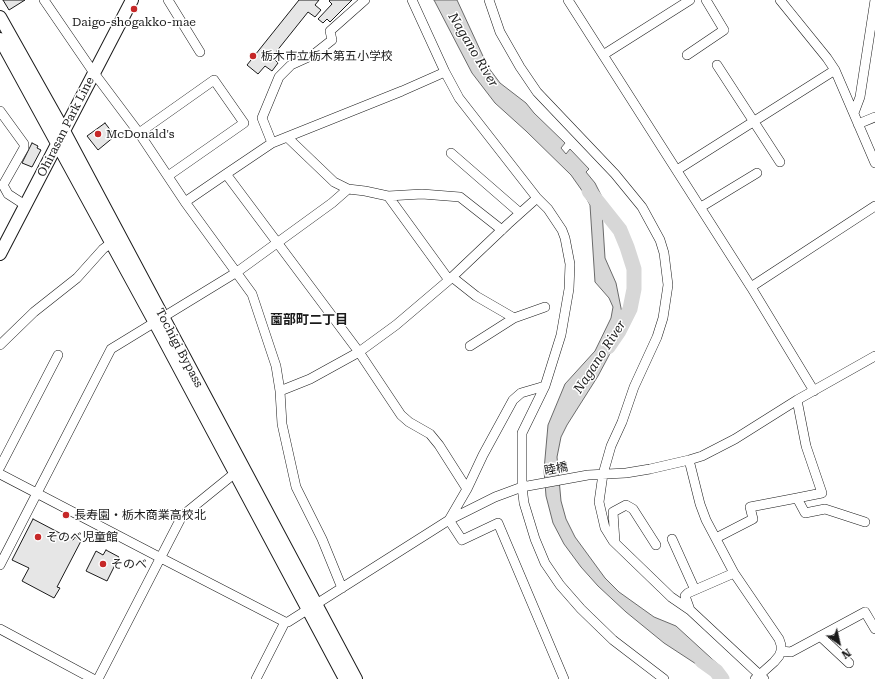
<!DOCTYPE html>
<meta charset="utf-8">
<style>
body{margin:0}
#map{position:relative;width:875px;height:679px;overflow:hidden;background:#fff;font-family:"Roboto Serif",serif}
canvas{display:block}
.north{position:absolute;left:819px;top:623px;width:40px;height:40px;-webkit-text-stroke:3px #fff;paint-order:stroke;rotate:146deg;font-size:11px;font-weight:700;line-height:16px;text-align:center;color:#1a1a1a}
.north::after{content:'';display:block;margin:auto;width:14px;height:18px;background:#1a1a1a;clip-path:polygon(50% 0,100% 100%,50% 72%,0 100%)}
</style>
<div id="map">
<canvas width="875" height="679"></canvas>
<div class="north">N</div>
</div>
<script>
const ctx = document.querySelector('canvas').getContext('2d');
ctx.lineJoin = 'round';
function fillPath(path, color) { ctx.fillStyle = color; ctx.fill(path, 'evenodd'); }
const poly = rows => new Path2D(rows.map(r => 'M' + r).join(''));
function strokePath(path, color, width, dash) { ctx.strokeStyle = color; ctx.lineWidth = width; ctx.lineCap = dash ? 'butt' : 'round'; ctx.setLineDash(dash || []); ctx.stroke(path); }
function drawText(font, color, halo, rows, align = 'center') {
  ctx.font = font + ' "Roboto Serif","Noto Sans JP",serif'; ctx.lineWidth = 3; ctx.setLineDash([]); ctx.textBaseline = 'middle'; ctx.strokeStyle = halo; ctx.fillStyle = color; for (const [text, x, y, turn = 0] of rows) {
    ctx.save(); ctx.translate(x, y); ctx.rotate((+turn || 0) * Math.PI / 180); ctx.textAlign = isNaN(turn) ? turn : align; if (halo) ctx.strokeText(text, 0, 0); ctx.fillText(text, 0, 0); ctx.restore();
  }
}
const water = poly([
 [434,0,457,0,488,67,500,83,526,103,534,113,565,143,561,148,566,154,570,149,589,169,586,172,595,183,601,195,605,258,616,283,623,318,615,344,598,376,567,425,561,437,557,457,561,501,566,519,575,537,605,578,619,592,654,617,676,626,723,669,716,677,664,643,626,612,598,586,581,567,564,544,553,523,546,496,544,470,548,425,565,384,595,351,611,318,613,307,609,298,595,282,590,205,583,192,571,175,526,131,495,103,472,73,434,0]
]);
fillPath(water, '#d7d7d7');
strokePath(water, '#6a6a6a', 1);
strokePath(poly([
 [589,191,620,230,627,247,634,269,634,289,630,309,619,331,608,347],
 [702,661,716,671,722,679]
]), '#d7d7d7', 15);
const building = poly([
 [3,0,25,0,9,10,3,0],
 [299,0,319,0,315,5,321,10,315,17,308,12,272,57,278,63,272,71,265,66,258,74,247,65,299,0],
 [330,0,352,0,330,22,327,19,323,23,318,19,332,4,329,1,330,0],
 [105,123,115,136,98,150,87,136,105,123],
 [32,143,38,146,37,148,41,150,32,167,22,163,32,143],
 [33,519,73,540,75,537,81,541,57,587,60,588,54,598,22,581,29,568,12,560,33,519],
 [106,550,119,557,107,581,86,571,96,551,103,555,106,550]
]);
fillPath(building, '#e6e6e6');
strokePath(building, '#1a1a1a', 1);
const minor = poly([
 [44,0,94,73,139,133,185,202,252,294,276,366,280,391,282,424,296,487,322,539,342,588],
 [168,0,200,52],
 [412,0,445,72,459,98,537,198,548,209,562,230,565,238,570,264,569,289,561,335,545,386,522,433,522,487,524,503,535,539,545,563,560,585,581,609,613,640,664,679],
 [489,0,500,32,520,67,537,92,615,174,642,207,660,240,664,253,668,285,663,318,657,337,634,387,622,422,611,446,603,474,599,502,605,528,613,541,671,597,690,610,764,679],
 [568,0,751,287,814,391],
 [780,0,827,58,835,70,875,163],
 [603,55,690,0],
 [687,55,724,30,706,0],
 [717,65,780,162],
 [0,111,24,144,24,148,3,185,8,194,25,205],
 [854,113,860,97,875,0],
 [858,124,875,117],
 [139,133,214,80,244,123,168,176],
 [287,137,334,182,348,189,365,191,388,196,422,194,460,197,502,230],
 [272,143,262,118,279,77,291,65,313,55,332,40,330,31,365,0],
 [451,153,520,213],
 [677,170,835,70],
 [226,174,272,143,402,91,445,72],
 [388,196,449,280],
 [185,202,226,174,359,352,401,415,409,422,430,434,439,445,467,489],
 [701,207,757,173],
 [452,277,476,296,514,318,545,307],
 [751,287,875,206],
 [0,345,34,312,77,278,103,249,115,240],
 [470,346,514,318],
 [545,386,521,393,513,400,483,455,467,489,449,520,462,540,498,523,564,679],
 [280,391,310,379,359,352,396,325,449,280,508,224,537,198],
 [797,400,806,446,822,493,797,498,805,513,825,509,865,522],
 [689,460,700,504,706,520,734,573,779,639,781,645,781,651,779,656,774,662,755,679],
 [0,467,58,355],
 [0,474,161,558,285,622,288,622,449,520,495,497,522,487,588,475,626,473,650,469,689,460,702,456,735,439,797,400,875,356],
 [716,538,753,519,750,507,797,498],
 [672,539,695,590],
 [615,542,613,512,626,505,633,509,656,545],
 [0,565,111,349,237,272,332,203,348,189],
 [690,610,685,596,688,593,734,573],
 [0,629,93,679],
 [820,636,849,663],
 [781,651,791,652,865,612,875,629],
 [98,679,182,516,235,473],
 [256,679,285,622]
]);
const major = poly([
 [0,17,64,131,356,679],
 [0,39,154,321,345,679],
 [0,254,132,0]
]);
strokePath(minor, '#1a1a1a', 10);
strokePath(major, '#1a1a1a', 14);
strokePath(minor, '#fff', 9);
strokePath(major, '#fff', 12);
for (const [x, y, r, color] of [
 [134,9,4,"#c62828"],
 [253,56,4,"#c62828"],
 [98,134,4,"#c62828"],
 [66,515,4,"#c62828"],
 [38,537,4,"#c62828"],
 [103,564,4,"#c62828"]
]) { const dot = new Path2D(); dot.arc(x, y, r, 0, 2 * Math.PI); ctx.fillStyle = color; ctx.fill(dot); strokePath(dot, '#fff', 1.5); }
drawText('12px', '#1a1a1a', '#fff', [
 ["Daigo-shogakko-mae",134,22,"center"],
 ["栃木市立栃木第五小学校",261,56],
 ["McDonald's",106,134],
 ["長寿園・栃木商業高校北",74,515],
 ["そのべ児童館",46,537],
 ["そのべ",111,564]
], 'left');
drawText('12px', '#1a1a1a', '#fff', [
 ["Ohirasan Park Line",66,127,-63],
 ["Tochigi Bypass",179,348,62],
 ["睦橋",556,469,-11]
]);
drawText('italic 13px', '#1a1a1a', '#fff', [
 ["Nagano River",473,50,59],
 ["Nagano River",600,357,-57]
]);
drawText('bold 13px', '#1a1a1a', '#fff', [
 ["薗部町二丁目",309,320]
]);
</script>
